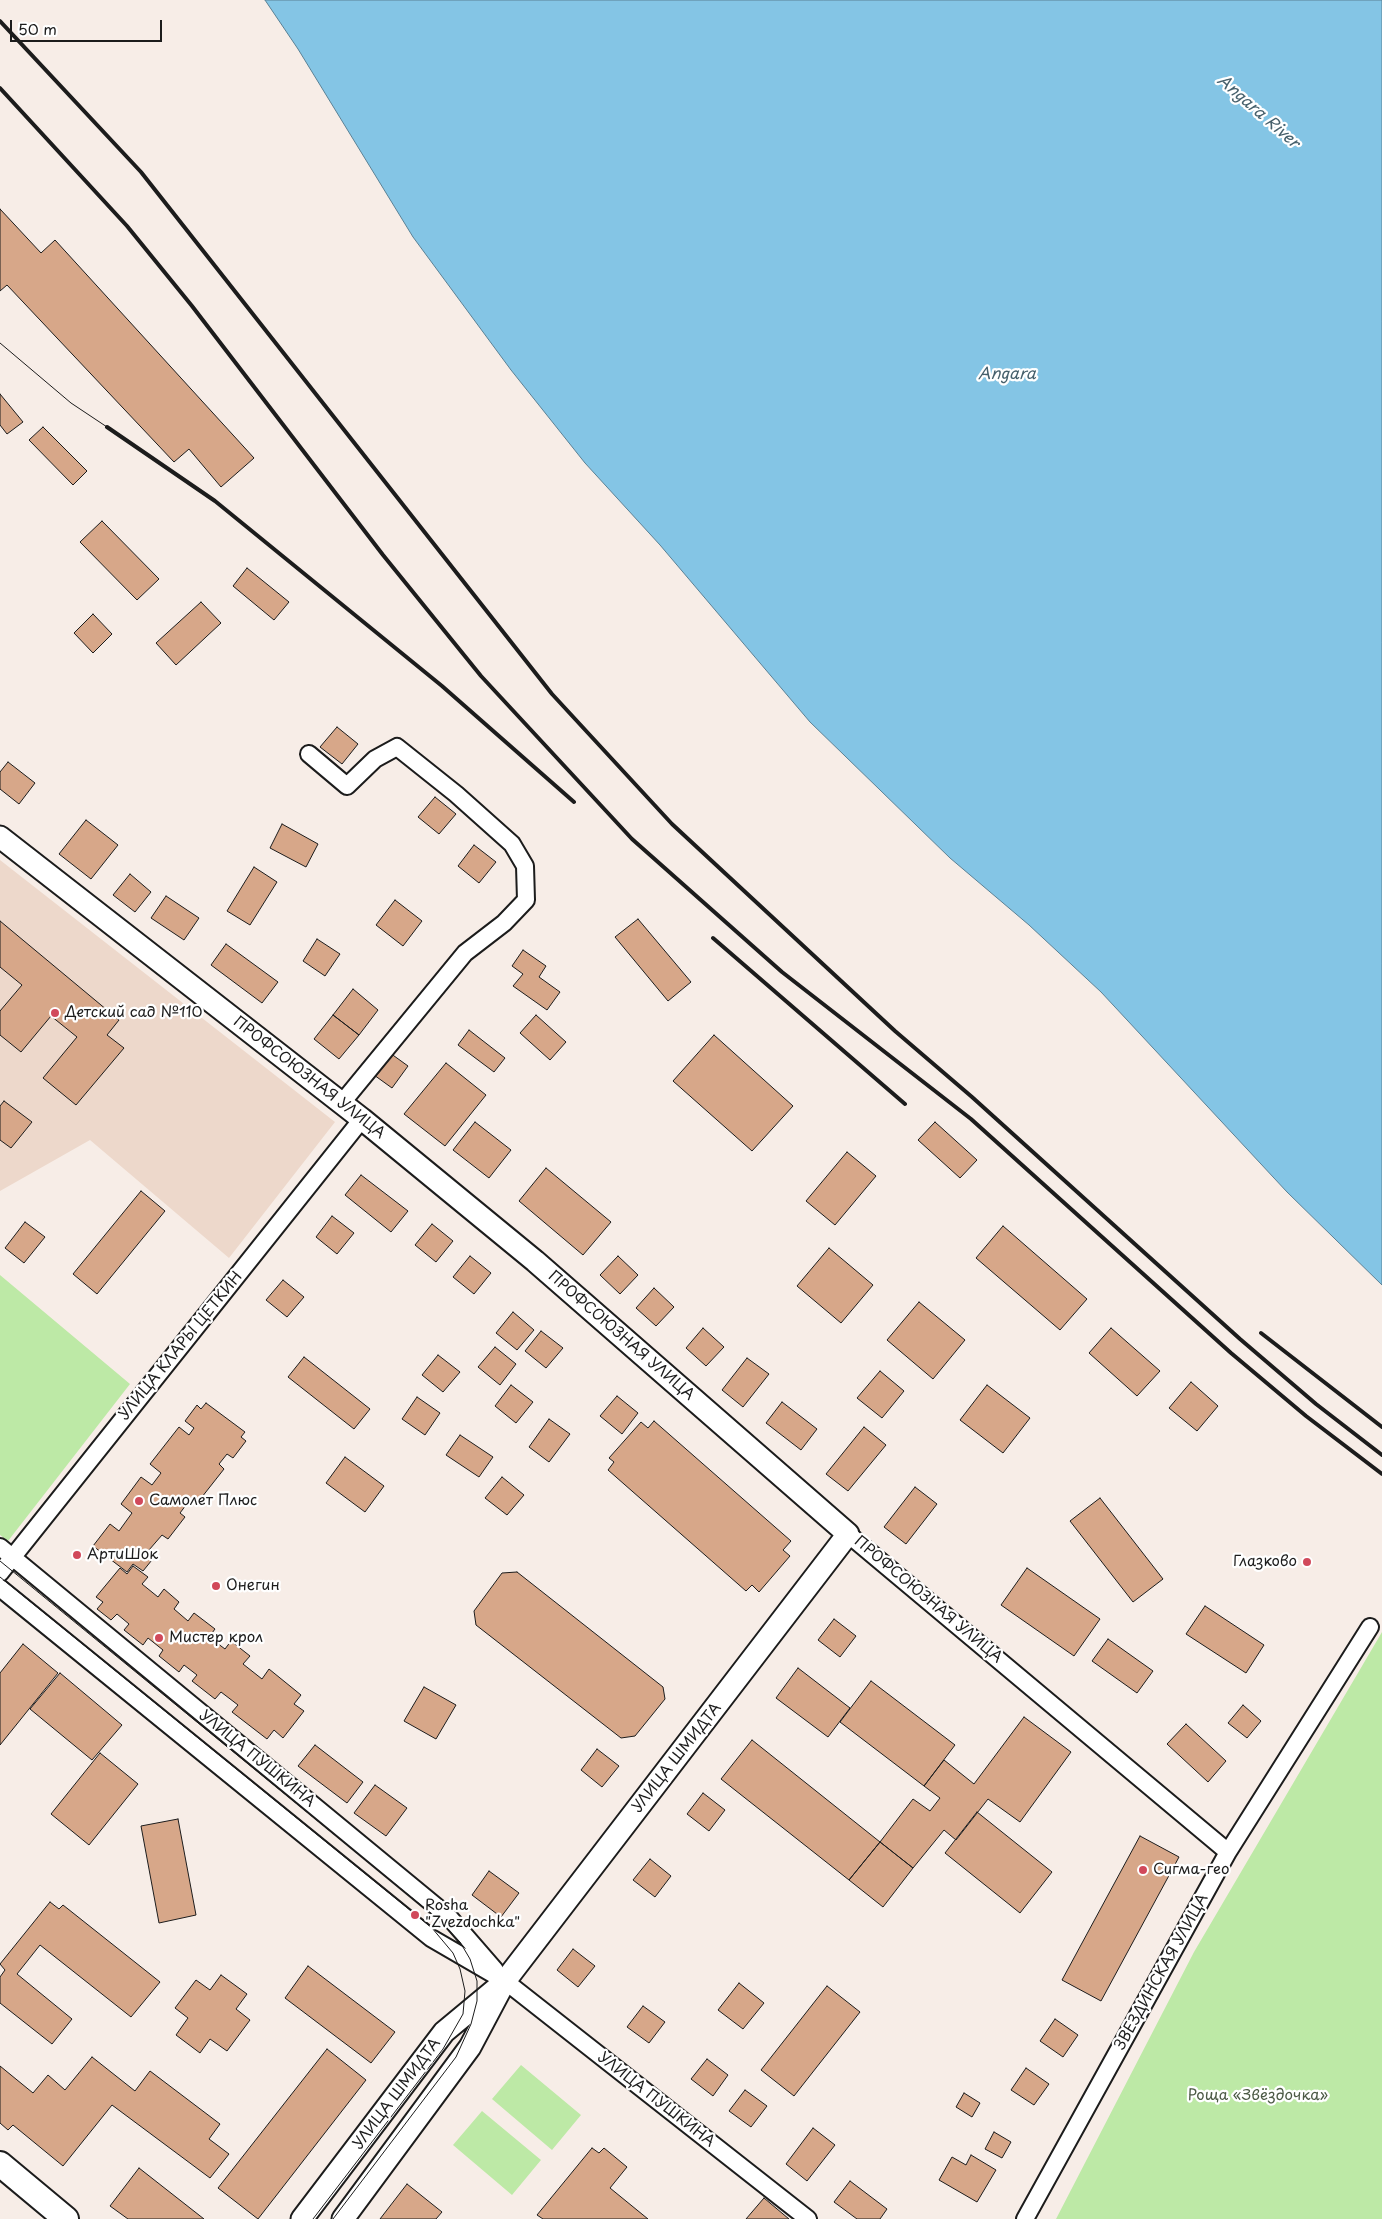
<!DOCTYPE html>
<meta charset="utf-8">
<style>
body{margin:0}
#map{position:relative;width:1382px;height:2219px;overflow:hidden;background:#f7ede7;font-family:"Playpen Sans",sans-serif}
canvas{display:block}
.scale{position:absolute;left:10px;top:20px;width:152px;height:22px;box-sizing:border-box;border:2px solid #1c1c1c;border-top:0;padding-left:6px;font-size:15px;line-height:18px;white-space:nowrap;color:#1c1c1c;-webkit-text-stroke:4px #fff;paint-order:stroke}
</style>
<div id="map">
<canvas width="1382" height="2219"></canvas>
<div class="scale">50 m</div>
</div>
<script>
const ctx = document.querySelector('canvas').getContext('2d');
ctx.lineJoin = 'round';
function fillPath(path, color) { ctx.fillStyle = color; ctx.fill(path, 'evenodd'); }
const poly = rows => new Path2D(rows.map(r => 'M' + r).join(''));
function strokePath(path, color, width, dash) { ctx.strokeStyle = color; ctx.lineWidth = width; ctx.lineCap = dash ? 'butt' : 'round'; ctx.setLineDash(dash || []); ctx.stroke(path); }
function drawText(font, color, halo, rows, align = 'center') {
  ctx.font = font + ' "Playpen Sans",sans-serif'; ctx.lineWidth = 4.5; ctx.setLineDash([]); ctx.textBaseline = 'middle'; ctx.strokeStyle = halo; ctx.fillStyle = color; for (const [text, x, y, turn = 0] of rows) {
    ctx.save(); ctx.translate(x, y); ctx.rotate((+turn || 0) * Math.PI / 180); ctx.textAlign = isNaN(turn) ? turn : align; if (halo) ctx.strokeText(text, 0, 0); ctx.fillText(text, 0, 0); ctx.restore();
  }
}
fillPath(poly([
 [0,860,335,1122,229,1258,90,1140,0,1191]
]), '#edd8cb');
fillPath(poly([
 [0,1275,130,1384,8,1541,0,1535],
 [1382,1632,1382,2219,1056,2219,1194,1952],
 [521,2065,581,2115,552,2150,492,2099],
 [482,2111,541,2160,512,2195,453,2145]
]), '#bde9a6');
const water = poly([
 [265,0,1382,0,1382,1285,1287,1192,1101,992,1029,925,950,858,810,722,660,545,585,463,511,370,413,237,298,49,265,0]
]);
fillPath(water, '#84c5e5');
strokePath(water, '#5a8195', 1);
const building = poly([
 [0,209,41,253,55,240,254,458,221,487,189,449,174,462,7,285,0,291,0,209],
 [0,394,23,422,7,434,0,425,0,394],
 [43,427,87,471,73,485,29,440,43,427],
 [102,521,159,579,137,600,80,542,102,521],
 [247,568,289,602,274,620,233,586,247,568],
 [201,602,221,623,176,665,156,643,201,602],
 [93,614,112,634,93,653,74,633,93,614],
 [337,727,358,744,342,764,320,747,337,727],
 [8,762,35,783,19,804,0,789,0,772,8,762],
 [435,797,456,814,439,834,418,817,435,797],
 [86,820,118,845,91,879,59,854,86,820],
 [282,824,318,844,306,867,270,848,282,824],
 [474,845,496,862,479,883,458,866,474,845],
 [254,867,277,882,250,925,227,911,254,867],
 [130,874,151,892,135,912,113,895,130,874],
 [166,896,199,918,184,940,151,918,166,896],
 [395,900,422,921,403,946,376,925,395,900],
 [638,919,691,982,668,1001,615,937,638,919],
 [0,921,119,1020,107,1035,124,1048,76,1105,43,1078,77,1037,51,1016,21,1052,0,1035,0,1011,22,985,0,967,0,921],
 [317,939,340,954,325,976,303,961,317,939],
 [226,944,278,982,262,1003,211,965,226,944],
 [523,950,546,966,539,977,560,992,547,1010,513,986,523,974,512,966,523,950],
 [353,989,378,1010,359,1035,333,1015,353,989],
 [333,1015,359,1035,339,1059,314,1039,333,1015],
 [536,1015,566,1042,550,1060,520,1033,536,1015],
 [469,1030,505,1058,494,1072,458,1045,469,1030],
 [714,1035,793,1106,752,1151,673,1081,714,1035],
 [390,1053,408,1066,392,1088,374,1075,390,1053],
 [446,1063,486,1095,445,1146,404,1114,446,1063],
 [4,1101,32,1122,11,1148,0,1140,0,1106,4,1101],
 [475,1122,511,1150,489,1178,453,1150,475,1122],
 [935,1122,977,1160,960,1178,918,1140,935,1122],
 [847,1152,876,1176,835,1225,806,1201,847,1152],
 [546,1168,611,1222,583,1255,519,1201,546,1168],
 [361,1175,408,1211,391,1232,345,1195,361,1175],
 [141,1191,165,1211,97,1294,73,1274,141,1191],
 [332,1216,354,1233,337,1254,316,1237,332,1216],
 [25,1222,45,1237,24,1263,5,1248,25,1222],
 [432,1224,453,1241,436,1262,415,1245,432,1224],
 [1003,1226,1087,1299,1060,1330,976,1258,1003,1226],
 [829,1248,873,1285,841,1323,797,1286,829,1248],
 [470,1256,491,1273,474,1294,453,1277,470,1256],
 [618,1256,638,1275,620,1294,600,1275,618,1256],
 [283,1280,304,1297,287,1317,266,1300,283,1280],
 [654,1288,674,1307,656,1326,636,1308,654,1288],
 [919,1302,965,1340,933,1379,887,1340,919,1302],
 [513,1312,534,1330,517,1350,496,1333,513,1312],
 [703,1328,724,1347,706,1366,686,1348,703,1328],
 [1111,1328,1160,1371,1137,1396,1089,1353,1111,1328],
 [541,1331,563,1348,546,1368,525,1351,541,1331],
 [495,1347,516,1364,500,1385,478,1367,495,1347],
 [438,1355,460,1372,443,1392,422,1375,438,1355],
 [304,1357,370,1409,354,1429,288,1377,304,1357],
 [747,1358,769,1374,743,1407,722,1390,747,1358],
 [880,1371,904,1391,882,1418,857,1398,880,1371],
 [1191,1382,1218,1406,1197,1431,1169,1408,1191,1382],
 [511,1385,533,1402,516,1423,495,1406,511,1385],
 [987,1385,1030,1418,1003,1453,960,1420,987,1385],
 [617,1396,638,1413,622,1434,600,1416,617,1396],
 [417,1397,440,1413,425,1435,402,1419,417,1397],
 [782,1402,817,1429,801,1450,766,1423,782,1402],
 [206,1403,245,1432,241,1437,246,1441,233,1458,227,1454,219,1464,224,1469,198,1502,192,1497,180,1513,185,1517,168,1539,162,1535,149,1550,156,1555,143,1571,133,1564,127,1572,93,1546,110,1524,119,1531,132,1513,121,1504,141,1477,152,1485,161,1473,150,1464,179,1427,189,1435,194,1428,185,1421,197,1405,201,1409,206,1403],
 [549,1419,570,1434,549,1462,529,1447,549,1419],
 [654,1421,791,1541,783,1550,790,1556,759,1592,752,1585,746,1591,608,1470,614,1462,609,1458,641,1422,648,1428,654,1421],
 [864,1427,886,1445,848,1491,826,1474,864,1427],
 [460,1435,493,1457,479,1477,446,1455,460,1435],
 [345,1457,384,1486,365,1512,326,1483,345,1457],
 [502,1477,524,1495,507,1515,485,1498,502,1477],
 [915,1487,937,1504,906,1544,884,1527,915,1487],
 [1100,1498,1163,1579,1133,1602,1070,1521,1100,1498],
 [133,1566,148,1577,142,1584,158,1597,164,1589,179,1602,174,1609,188,1621,194,1613,215,1629,209,1637,225,1649,231,1641,250,1656,243,1664,262,1679,269,1669,301,1695,294,1704,304,1711,283,1738,274,1730,267,1739,232,1712,238,1705,221,1692,215,1699,192,1681,197,1675,184,1665,179,1672,159,1656,163,1650,148,1638,143,1645,124,1630,129,1624,117,1614,111,1620,97,1609,103,1602,96,1597,120,1568,127,1574,133,1566],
 [1027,1568,1100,1619,1074,1656,1001,1605,1027,1568],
 [517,1572,663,1687,665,1699,635,1736,621,1738,476,1625,474,1611,502,1573,517,1572],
 [1205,1606,1264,1645,1246,1673,1186,1634,1205,1606],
 [834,1619,856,1636,840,1657,818,1640,834,1619],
 [1108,1639,1153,1671,1137,1693,1092,1661,1108,1639],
 [23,1644,58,1673,0,1745,0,1673,23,1644],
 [798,1668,850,1708,828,1737,776,1698,798,1668],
 [60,1673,122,1725,92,1760,30,1709,60,1673],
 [871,1681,955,1745,924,1786,840,1722,871,1681],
 [424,1687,456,1705,436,1739,404,1721,424,1687],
 [1243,1705,1261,1721,1247,1738,1228,1723,1243,1705],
 [1024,1717,1071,1752,1020,1822,988,1799,956,1840,944,1830,913,1868,880,1842,913,1799,930,1811,940,1798,924,1786,944,1760,974,1784,1024,1717],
 [1186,1724,1226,1761,1208,1782,1167,1744,1186,1724],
 [752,1740,880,1842,849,1880,721,1779,752,1740],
 [315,1745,363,1782,347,1803,298,1766,315,1745],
 [597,1749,619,1766,602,1787,581,1770,597,1749],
 [100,1753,138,1784,89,1845,51,1814,100,1753],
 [375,1785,407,1808,386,1836,354,1813,375,1785],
 [703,1793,725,1810,709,1831,687,1814,703,1793],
 [977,1812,1052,1872,1020,1913,945,1853,977,1812],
 [178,1819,196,1915,159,1923,141,1826,178,1819],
 [1140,1836,1179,1857,1101,2001,1062,1980,1140,1836],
 [880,1842,913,1868,883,1907,849,1880,880,1842],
 [650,1859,671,1876,655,1897,633,1880,650,1859],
 [489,1871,519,1893,501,1917,472,1895,489,1871],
 [50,1902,59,1909,63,1905,160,1982,131,2017,40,1945,17,1974,72,2019,52,2044,0,2003,0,1977,5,1970,0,1964,50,1902],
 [573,1949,595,1966,578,1987,557,1970,573,1949],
 [308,1966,395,2032,371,2063,285,1998,308,1966],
 [221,1975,247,1994,236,2009,250,2020,227,2051,210,2039,200,2053,176,2035,188,2018,175,2008,196,1980,210,1990,221,1975],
 [739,1983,764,2003,743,2029,718,2010,739,1983],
 [827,1986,860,2012,794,2096,761,2070,827,1986],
 [643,2006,665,2022,649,2043,627,2027,643,2006],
 [1055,2019,1078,2035,1063,2057,1040,2041,1055,2019],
 [327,2049,366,2080,258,2219,218,2188,327,2049],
 [92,2057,135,2091,150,2071,220,2124,209,2139,229,2154,210,2178,112,2105,63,2166,13,2125,8,2130,0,2123,0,2066,33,2093,48,2075,65,2090,92,2057],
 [707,2059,728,2075,713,2096,691,2079,707,2059],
 [1026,2068,1049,2084,1034,2105,1011,2090,1026,2068],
 [745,2090,767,2106,751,2127,729,2111,745,2090],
 [964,2093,980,2103,972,2117,956,2107,964,2093],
 [813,2128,835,2145,807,2181,786,2164,813,2128],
 [994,2132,1011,2142,1002,2158,985,2149,994,2132],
 [592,2148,599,2153,604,2148,627,2167,610,2188,648,2219,543,2219,537,2215,592,2148],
 [971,2155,996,2170,977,2202,939,2180,952,2157,966,2165,971,2155],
 [139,2168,204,2219,128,2219,110,2206,139,2168],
 [850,2181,887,2209,880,2219,857,2219,834,2202,850,2181],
 [407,2184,442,2212,436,2219,380,2219,407,2184],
 [764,2198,789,2219,746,2219,764,2198]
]);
fillPath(building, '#d7a789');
strokePath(building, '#1c1c1c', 1);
const minor = poly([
 [309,754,347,786,375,759,397,747,456,794,512,844,525,866,526,900,504,923,465,953,341,1104],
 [848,1534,1228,1852],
 [0,1547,449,1917,495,1970],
 [0,1573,362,1119],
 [0,1588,431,1938,505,1981,808,2219],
 [1025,2219,1228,1852,1370,1627]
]);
const tertiary = poly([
 [0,837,362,1119,535,1261,848,1534,505,1981,470,2047,343,2219],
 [302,2219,444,2032,497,1988]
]);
const secondary = poly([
 [0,2164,66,2219]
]);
strokePath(minor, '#1c1c1c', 20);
strokePath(tertiary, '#1c1c1c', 25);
strokePath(secondary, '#1c1c1c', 28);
strokePath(minor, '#fff', 16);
strokePath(tertiary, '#fff', 21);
strokePath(secondary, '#fff', 24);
strokePath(poly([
 [0,343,71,403,107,427],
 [0,1561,439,1920,460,1942,470,1959,477,1981,477,2001,471,2024,456,2057,333,2219],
 [0,1577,432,1928,453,1953,460,1969,465,1991,463,2014,443,2049,313,2219]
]), '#1c1c1c', 1);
strokePath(poly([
 [0,21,141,172,552,694,672,824,895,1031,972,1097,1240,1339,1316,1404,1382,1455],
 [0,88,127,226,192,306,383,555,481,676,632,839,782,972,971,1119,1231,1353,1306,1416,1382,1474],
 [107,427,215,501,442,686,574,802],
 [713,938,905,1104],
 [1261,1333,1382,1427]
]), '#1c1c1c', 4);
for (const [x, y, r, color] of [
 [55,1013,5,"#d1495b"],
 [139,1501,5,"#d1495b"],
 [77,1555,5,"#d1495b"],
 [1307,1562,5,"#d1495b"],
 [216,1586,5,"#d1495b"],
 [159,1638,5,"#d1495b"],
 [1143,1870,5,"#d1495b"],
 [415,1915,5,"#d1495b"]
]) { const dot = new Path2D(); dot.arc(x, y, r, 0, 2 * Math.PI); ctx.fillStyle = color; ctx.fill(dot); strokePath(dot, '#fff', 2); }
drawText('15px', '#1c1c1c', '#fff', [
 ["Детский сад №110",65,1013],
 ["Самолет Плюс",149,1501],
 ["АртиШок",87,1555],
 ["Глазково",1297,1562,"right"],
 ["Онегин",226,1586],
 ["Мистер крол",169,1638],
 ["Сигма-гео",1153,1870],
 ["Rosha",425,1906],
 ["\"Zvezdochka\"",425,1923]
], 'left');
drawText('15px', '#1c1c1c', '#fff', [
 ["ПРОФСОЮЗНАЯ УЛИЦА",309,1078,38],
 ["ПРОФСОЮЗНАЯ УЛИЦА",621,1336,41],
 ["УЛИЦА КЛАРЫ ЦЕТКИН",181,1346,-51],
 ["ПРОФСОЮЗНАЯ УЛИЦА",928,1600,40],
 ["УЛИЦА ШМИДТА",677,1758,-52],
 ["УЛИЦА ПУШКИНА",257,1759,39],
 ["ЗВЕЗДИНСКАЯ УЛИЦА",1162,1972,-61],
 ["УЛИЦА ШМИДТА",397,2094,-53],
 ["УЛИЦА ПУШКИНА",656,2100,38]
]);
drawText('15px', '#4c5a45', '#fff', [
 ["Роща «Звёздочка»",1258,2096]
]);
drawText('italic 16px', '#46606c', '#fff', [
 ["Angara River",1258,112,41],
 ["Angara",1007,375]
]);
</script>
